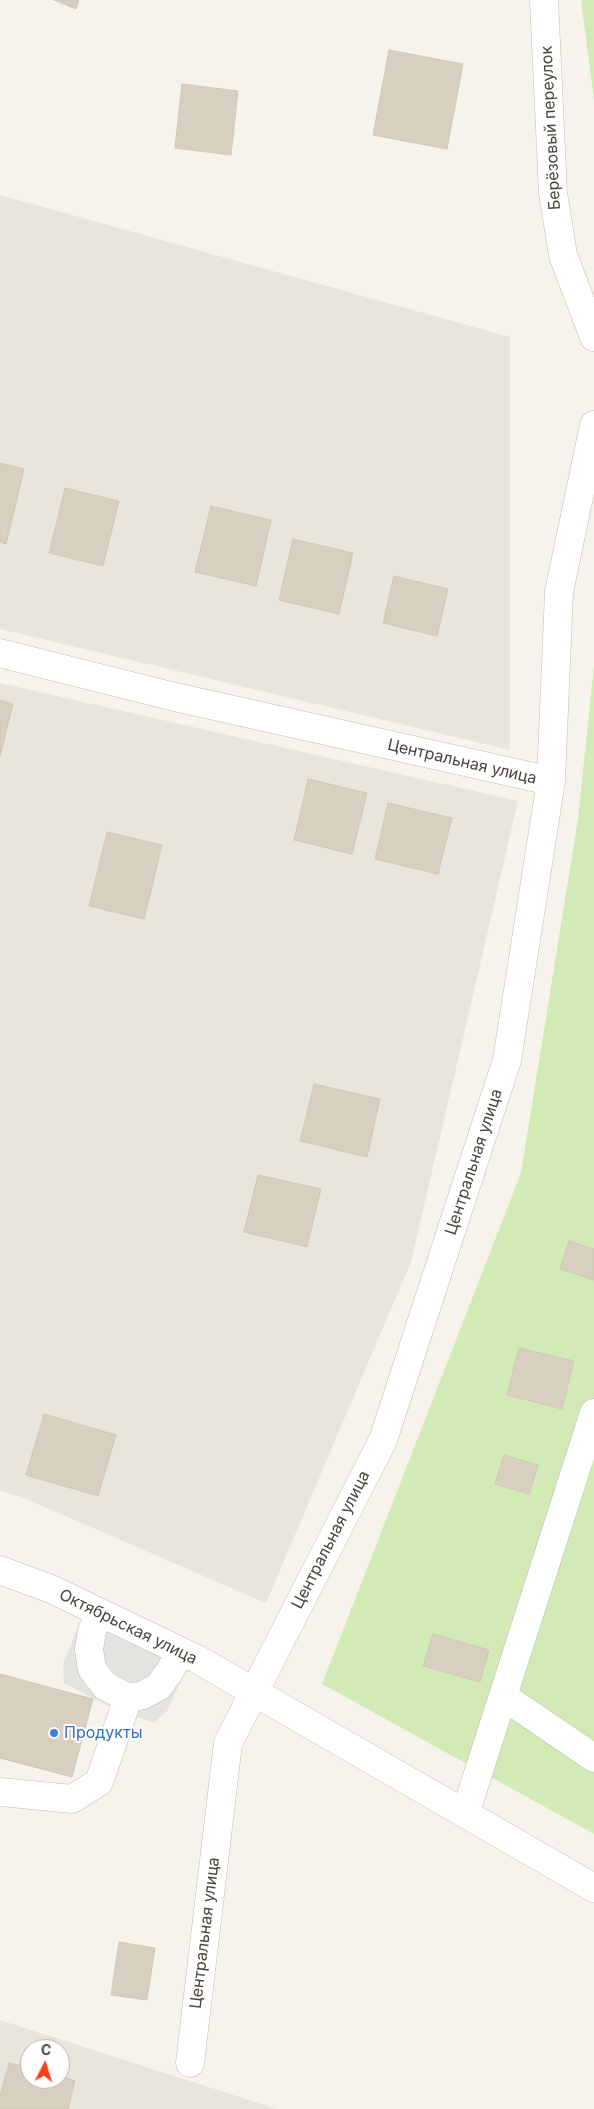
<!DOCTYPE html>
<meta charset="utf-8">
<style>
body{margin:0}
#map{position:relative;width:594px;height:2109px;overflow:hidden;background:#f6f3ec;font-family:Inter,sans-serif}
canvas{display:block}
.north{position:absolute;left:20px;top:2039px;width:50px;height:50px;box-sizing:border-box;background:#fff;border:1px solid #b7b4b0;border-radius:50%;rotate:5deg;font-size:14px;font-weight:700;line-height:20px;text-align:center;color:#4b4439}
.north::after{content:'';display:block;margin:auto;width:18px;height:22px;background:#fc3f1d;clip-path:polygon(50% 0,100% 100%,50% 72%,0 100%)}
</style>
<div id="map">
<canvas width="594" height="2109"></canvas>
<div class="north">С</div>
</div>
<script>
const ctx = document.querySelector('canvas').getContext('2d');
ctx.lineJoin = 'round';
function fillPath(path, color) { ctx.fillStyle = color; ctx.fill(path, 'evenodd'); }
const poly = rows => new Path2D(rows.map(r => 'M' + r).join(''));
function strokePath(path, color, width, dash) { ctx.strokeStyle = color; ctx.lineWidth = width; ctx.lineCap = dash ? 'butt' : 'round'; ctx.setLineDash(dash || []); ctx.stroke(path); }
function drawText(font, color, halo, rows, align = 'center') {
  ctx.font = font + ' Inter,sans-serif'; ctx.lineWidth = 4; ctx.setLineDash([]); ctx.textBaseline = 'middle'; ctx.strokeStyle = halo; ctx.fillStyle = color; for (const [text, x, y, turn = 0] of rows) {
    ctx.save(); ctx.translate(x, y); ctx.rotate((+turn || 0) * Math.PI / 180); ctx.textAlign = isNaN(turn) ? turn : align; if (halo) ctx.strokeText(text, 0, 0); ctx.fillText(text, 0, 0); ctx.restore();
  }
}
fillPath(poly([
 [0,195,510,337,510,750,0,629],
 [0,683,518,801,411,1262,266,1603,19,1496,0,1491],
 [0,2020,277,2109,0,2109],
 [30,2049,60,2049,60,2079,30,2079]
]), '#eae5da');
fillPath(poly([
 [581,0,594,0,594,100],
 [594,665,594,1834,322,1684,521,1173,578,819]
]), '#d2eab5');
fillPath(poly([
 [86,1609,191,1659,167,1711,154,1723,102,1703,64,1683,63,1664]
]), '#e5e3e0');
const building = poly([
 [54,0,79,0,76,9,54,0],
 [389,50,463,64,447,149,373,135,389,50],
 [182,84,238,91,231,155,175,148,182,84],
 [0,463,24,469,6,544,0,542,0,463],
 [65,488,119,501,103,566,49,553,65,488],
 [211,506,271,520,256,586,195,572,211,506],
 [293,539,353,553,339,614,279,600,293,539],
 [394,576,448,589,437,636,383,623,394,576],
 [0,700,13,704,0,757,0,700],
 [308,779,367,793,352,854,294,840,308,779],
 [388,803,452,818,438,874,375,859,388,803],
 [107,832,162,845,144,919,89,906,107,832],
 [314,1084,380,1099,367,1157,300,1141,314,1084],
 [258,1175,321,1189,307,1247,244,1232,258,1175],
 [569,1241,594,1249,594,1280,560,1269,569,1241],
 [519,1348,574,1361,562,1409,507,1395,519,1348],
 [44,1414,116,1435,98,1496,26,1475,44,1414],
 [504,1455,538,1465,529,1494,495,1484,504,1455],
 [433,1634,489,1650,480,1682,423,1666,433,1634],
 [0,1674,93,1699,72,1777,0,1758,0,1674],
 [119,1942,155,1948,147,2000,111,1995,119,1942],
 [9,2063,30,2068,30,2079,60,2079,60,2076,75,2081,68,2109,0,2109,0,2096,9,2063]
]);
fillPath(building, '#d8cfc1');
strokePath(building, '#d3c7b4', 1);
const minor = poly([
 [544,0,553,193,563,255,594,337],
 [0,653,175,697,551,781,507,1060,383,1440,228,1743,190,2063],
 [551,781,559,592,594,425],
 [0,1570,51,1589,197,1659,594,1888],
 [100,1613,92,1631,89,1649,92,1669,105,1686,128,1698,143,1695,158,1687,170,1671,180,1651],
 [503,1696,594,1758],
 [0,1792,72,1799,99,1782,128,1698],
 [465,1814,594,1413]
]);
strokePath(minor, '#c2bbae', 29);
strokePath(minor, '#fff', 28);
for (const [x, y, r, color] of [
 [54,1733,5,"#3f7fe0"]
]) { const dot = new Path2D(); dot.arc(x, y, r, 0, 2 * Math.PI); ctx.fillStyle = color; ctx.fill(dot); strokePath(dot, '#fff', 2); }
drawText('16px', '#4b4439', '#fff', [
 ["Берёзовый переулок",551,128,-93],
 ["Центральная улица",462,762,13],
 ["Центральная улица",474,1162,-72],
 ["Центральная улица",331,1540,-63],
 ["Октябрьская улица",128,1627,26],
 ["Центральная улица",205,1933,-83]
]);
drawText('16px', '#366cbe', '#fff', [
 ["Продукты",64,1733]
], 'left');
</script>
